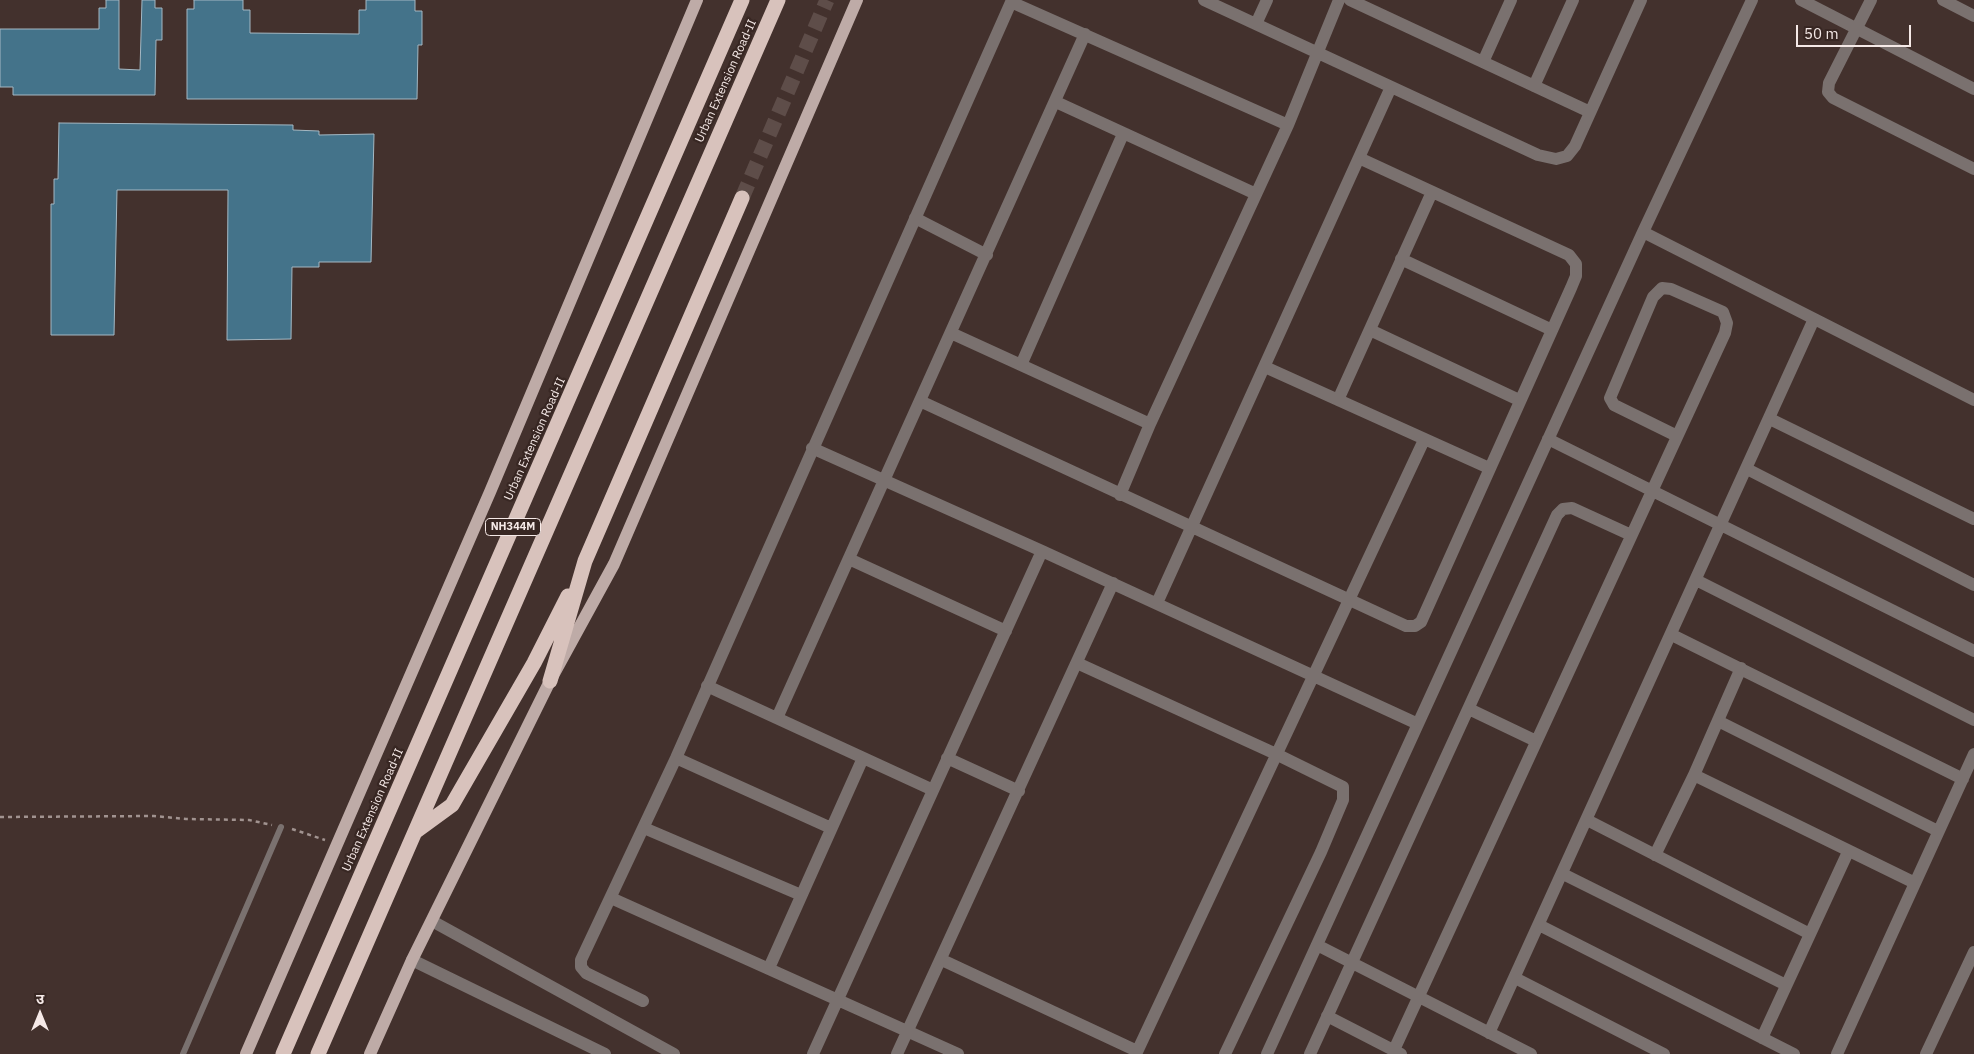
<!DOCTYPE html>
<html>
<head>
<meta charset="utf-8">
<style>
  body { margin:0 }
  #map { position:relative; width:1974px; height:1054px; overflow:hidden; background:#43312d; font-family:"IBM Plex Sans","Noto Sans Devanagari",sans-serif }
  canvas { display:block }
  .north { position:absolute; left:15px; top:989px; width:50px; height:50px; -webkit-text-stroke:4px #382723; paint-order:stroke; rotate:0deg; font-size:14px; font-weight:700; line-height:20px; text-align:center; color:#f5e9e7 }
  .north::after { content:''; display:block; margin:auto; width:18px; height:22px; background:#f5e9e7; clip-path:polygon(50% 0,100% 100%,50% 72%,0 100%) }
  .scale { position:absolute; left:1796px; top:25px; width:115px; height:22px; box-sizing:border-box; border:2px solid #f5e9e7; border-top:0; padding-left:6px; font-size:15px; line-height:18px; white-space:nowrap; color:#f5e9e7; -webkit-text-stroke:4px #382723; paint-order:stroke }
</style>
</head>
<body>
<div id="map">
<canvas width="1974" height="1054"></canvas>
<div class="north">उ</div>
<div class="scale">50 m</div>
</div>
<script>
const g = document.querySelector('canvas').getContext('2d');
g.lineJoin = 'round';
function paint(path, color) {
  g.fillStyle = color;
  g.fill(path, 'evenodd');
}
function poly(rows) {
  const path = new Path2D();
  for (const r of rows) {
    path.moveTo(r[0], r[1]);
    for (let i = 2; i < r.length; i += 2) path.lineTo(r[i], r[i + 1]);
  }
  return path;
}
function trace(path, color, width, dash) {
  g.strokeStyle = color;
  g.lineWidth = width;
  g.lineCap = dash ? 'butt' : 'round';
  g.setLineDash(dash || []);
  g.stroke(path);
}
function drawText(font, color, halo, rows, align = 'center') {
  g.font = font + ' "IBM Plex Sans",sans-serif';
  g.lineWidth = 4.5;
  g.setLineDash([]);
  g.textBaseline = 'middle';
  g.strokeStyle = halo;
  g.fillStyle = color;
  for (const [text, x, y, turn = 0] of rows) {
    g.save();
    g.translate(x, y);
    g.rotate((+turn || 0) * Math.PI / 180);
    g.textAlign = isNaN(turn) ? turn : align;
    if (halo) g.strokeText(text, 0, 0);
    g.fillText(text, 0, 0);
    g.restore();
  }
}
const building = poly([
  [106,0,119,0,119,69,140,70,142,0,155,0,155,8,162,8,162,40,156,40,155,95,13,95,13,87,0,87,0,29,99,29,99,8,106,8,106,0],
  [194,0,243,0,243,10,250,10,250,33,359,34,359,10,366,10,366,0,415,0,415,11,422,11,422,45,418,45,417,99,187,99,187,9,194,9,194,0],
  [59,123,293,125,293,130,319,131,319,135,374,134,371,262,319,262,319,267,292,267,291,339,227,340,228,190,117,190,114,335,51,335,51,204,54,204,54,179,58,179,59,123]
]);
const highwayTunnel = poly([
  [742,198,827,0]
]);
const path = poly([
  [0,817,154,816,186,819,249,820,272,825],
  [292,829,325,840]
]);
const lane = poly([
  [183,1054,281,827]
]);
const street = poly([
  [1204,0,1538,155,1556,159,1567,156,1575,146,1641,0],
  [1350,0,1590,112],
  [1801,0,1974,89],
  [1871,0,1829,83,1828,92,1833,98,1974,169],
  [1943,0,1974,16],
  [1011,2,1288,125],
  [1256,24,1267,0],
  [1483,62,1511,0],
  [1534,86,1573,0],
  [1056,102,1256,194],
  [915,218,987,255],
  [1643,232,1974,400],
  [1401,259,1552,330],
  [1370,330,1519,400],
  [951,333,1150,424],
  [1021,365,1123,134],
  [1265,367,1489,468],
  [1338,400,1432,192],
  [920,401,1406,626,1415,626,1421,622,1571,288,1576,276,1576,264,1569,255,1359,158],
  [1770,419,1974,519],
  [1548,439,1974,651],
  [812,448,1042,551,1418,724],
  [1747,469,1974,585],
  [1120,495,1150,424,1288,125,1339,0],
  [849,559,1006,631],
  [1696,580,1974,720],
  [1157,603,1391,87],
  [1672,635,1963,779],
  [1077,663,1276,754,1343,787,1343,800,1321,852,1225,1054],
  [707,686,933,790],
  [1469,709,1536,741],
  [777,718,1085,34],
  [1718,721,1938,831],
  [676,758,831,828],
  [947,758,1019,791],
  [1694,775,1915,883],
  [1587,820,1810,934],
  [644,828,801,895],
  [1655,855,1694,775,1741,668],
  [1563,874,1786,985],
  [611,898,958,1054],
  [432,921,674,1054],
  [1539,925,1794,1054],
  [1317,945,1531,1054],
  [412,960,605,1054],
  [942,960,1137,1051],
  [769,968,863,758],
  [1515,978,1664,1054],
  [643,1001,586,973,581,967,581,960,676,758,1012,0],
  [1327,1016,1401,1054],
  [1489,1033,1814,319],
  [1762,1038,1848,852],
  [1394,1050,1725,333,1727,323,1723,312,1671,289,1662,288,1653,297,1610,398,1614,405,1677,436],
  [813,1054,1042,551],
  [897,1054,1113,583],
  [1136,1054,1424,440],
  [1267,1054,1643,232,1752,0],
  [1310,1054,1557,515,1563,509,1572,508,1631,535],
  [1837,1054,1974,754],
  [1926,1054,1974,952]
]);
const primary = poly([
  [246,1054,490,492,697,0],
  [370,1054,412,960,550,681,614,564,857,0]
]);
const highway = poly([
  [550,681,585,561,742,198],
  [415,832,452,805,534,663,568,596],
  [283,1054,742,0],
  [318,1054,778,0]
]);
const shields = [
  [513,527,55]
];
const shieldNames = [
  ["NH344M",513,527]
];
const streetNames = [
  ["Urban Extension Road-II",726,81,-66],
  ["Urban Extension Road-II",535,439,-66],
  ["Urban Extension Road-II",373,810,-66]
];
paint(building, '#44738a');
trace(building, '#a4b8c3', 1);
trace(highwayTunnel, '#5e4d49', 15, [15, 8]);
trace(path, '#a19390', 2.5, [4, 4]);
trace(lane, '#7a716f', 6);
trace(street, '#7a716f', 12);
trace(primary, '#beaba7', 12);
trace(highway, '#d8c2bc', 15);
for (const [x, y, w] of shields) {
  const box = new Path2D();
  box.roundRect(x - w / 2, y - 8.5, w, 17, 4);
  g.fillStyle = '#382723';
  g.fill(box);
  trace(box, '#f5e9e7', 1);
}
drawText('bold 11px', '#f5e9e7', null, shieldNames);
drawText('12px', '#f5e9e7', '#382723', streetNames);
</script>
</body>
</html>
